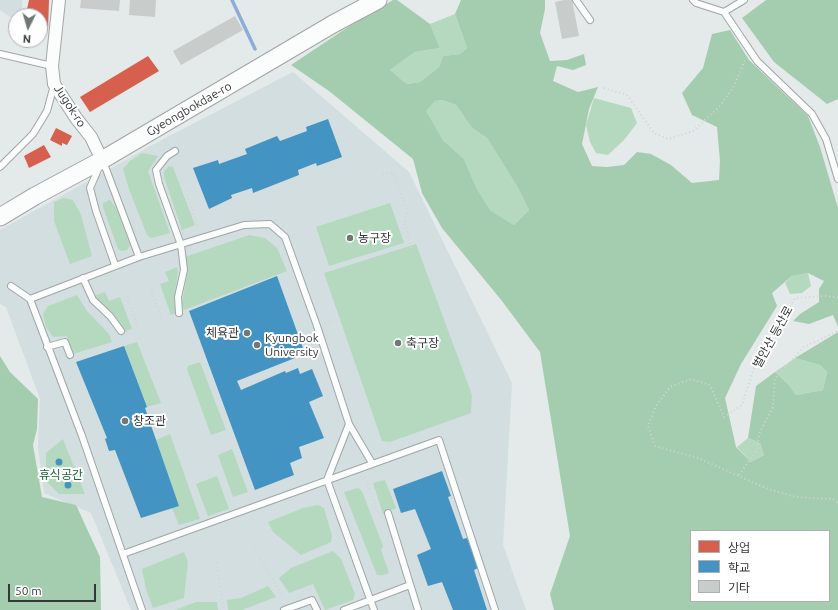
<!DOCTYPE html>
<html>
<head>
<meta charset="utf-8">
<style>
  body { margin:0 }
  #map { position:relative; width:838px; height:610px; overflow:hidden; background:#e4e9e9; font-family:Ubuntu,"Noto Sans KR",sans-serif }
  canvas { display:block }
  .legend { position:absolute; left:690px; top:530px; width:140px; height:72px; box-sizing:border-box; background:#fff; border:1px solid #aeafb0; margin:0; padding:5px 7px; list-style:none; font-size:12px; color:#353839 }
  .legend li { display:flex; align-items:center; gap:8px; height:20px }
  .legend b { width:20px; border:1px solid #aeafb0 }
  .north { position:absolute; left:8px; top:8px; width:40px; height:40px; box-sizing:border-box; background:#fff; border:1px solid #aeafb0; border-radius:50%; rotate:185deg; font-size:11px; font-weight:700; line-height:16px; text-align:center; color:#353839 }
  .north::after { content:''; display:block; margin:auto; width:14px; height:18px; background:#727677; clip-path:polygon(50% 0,100% 100%,50% 72%,0 100%) }
  .scale { position:absolute; left:8px; top:584px; width:88px; height:18px; box-sizing:border-box; border:2px solid #353839; border-top:0; padding-left:5px; font-size:12px; line-height:14px; white-space:nowrap; color:#353839; -webkit-text-stroke:3px #fff; paint-order:stroke }
</style>
</head>
<body>
<div id="map">
<canvas width="838" height="610"></canvas>
<ul class="legend">
<li><b style="height:11px;background:#d6604d"></b>상업</li>
<li><b style="height:11px;background:#4393c3"></b>학교</li>
<li><b style="height:11px;background:#c8cccb"></b>기타</li>
</ul>
<div class="north">N</div>
<div class="scale">50 m</div>
</div>
<script>
const g = document.querySelector('canvas').getContext('2d');
g.lineJoin = 'round';
function paint(path, color) {
  g.fillStyle = color;
  g.fill(path, 'evenodd');
}
function poly(rows) {
  const path = new Path2D();
  for (const r of rows) {
    if (r.length === 3) {
      path.moveTo(r[0] + r[2], r[1]);
      path.arc(r[0], r[1], r[2], 0, 2 * Math.PI);
      continue;
    }
    path.moveTo(r[0], r[1]);
    for (let i = 2; i < r.length; i += 2) path.lineTo(r[i], r[i + 1]);
  }
  return path;
}
function trace(path, color, width, dash) {
  g.strokeStyle = color;
  g.lineWidth = width;
  g.lineCap = dash ? 'butt' : 'round';
  g.setLineDash(dash || []);
  g.stroke(path);
}
function drawText(font, color, halo, rows, align = 'center') {
  g.font = font + ' Ubuntu,"Noto Sans KR",sans-serif';
  g.lineWidth = 4;
  g.setLineDash([]);
  g.textBaseline = 'middle';
  g.strokeStyle = halo;
  g.fillStyle = color;
  for (const [text, x, y, turn = 0] of rows) {
    g.save();
    g.translate(x, y);
    g.rotate((+turn || 0) * Math.PI / 180);
    g.textAlign = isNaN(turn) ? turn : align;
    if (halo) g.strokeText(text, 0, 0);
    g.fillText(text, 0, 0);
    g.restore();
  }
}
const built = poly([
  [0,0,22,0,22,7,30,16,16,16,16,21,0,10],
  [293,72,409,172,512,383,503,545,526,610,131,610,91,513,44,493,38,446,40,399,6,307,0,304,0,230,154,144]
]);
const green = poly([
  [455,14,467,48,460,54,443,56,439,67,420,82,407,84,390,70,415,52,440,48,430,24],
  [594,98,631,108,637,123,624,140,608,155,596,153,590,142,586,125],
  [442,100,456,105,472,128,487,138,518,188,529,210,514,225,490,210,476,187,464,159,443,140,425,111,435,101],
  [142,153,158,156,148,171,170,233,156,237,151,238,147,235,129,189,123,169,130,161],
  [169,166,173,167,195,225,182,230,164,177,164,171],
  [64,198,73,200,81,215,92,256,70,264,54,221,54,202],
  [110,200,116,208,130,245,127,250,122,251,118,249,103,207,103,203],
  [390,203,404,243,329,266,316,227],
  [249,235,265,238,277,248,287,271,184,310,182,303,187,274,185,257],
  [416,244,472,395,471,413,390,442,382,441,324,273],
  [177,267,178,272,174,300,176,313,171,315,160,284,169,281,165,272],
  [808,273,811,286,802,293,790,294,785,283,792,276],
  [105,292,109,301,120,297,132,329,125,331,116,317,94,296],
  [77,295,87,311,109,334,112,342,73,354,67,336,53,337,46,327,43,314,48,306],
  [137,342,161,403,147,407,124,346],
  [795,358,820,365,827,372,823,390,796,395,789,385,775,372],
  [200,362,226,430,211,435,187,369,188,366],
  [170,434,200,519,179,525,172,508,179,506,156,440],
  [748,438,760,443,764,455,751,462,737,447],
  [63,439,64,442,85,494,59,494,46,481,46,453],
  [232,449,248,492,233,497,218,455],
  [217,476,229,509,208,516,196,484],
  [385,480,396,508,383,514,373,483],
  [358,488,362,491,383,546,381,550,389,573,383,575,377,575,344,492],
  [318,505,324,508,332,536,331,542,301,555,273,532,268,522,303,508],
  [333,551,341,559,355,594,353,600,325,610,313,584,289,593,279,578,291,568],
  [184,552,188,562,184,598,153,608,146,589,142,569],
  [268,586,276,597,242,610,228,610,227,600,241,598],
  [196,602,217,602,218,610,175,610]
]);
const forest = poly([
  [393,0,397,0,430,24,440,48,415,52,390,70,407,84,420,82,439,67,443,56,460,54,467,48,455,14,461,0,545,0,545,9,540,33,550,61,567,60,584,54,586,65,573,70,557,66,553,81,578,92,598,87,589,109,582,144,592,166,607,167,624,165,637,152,651,154,671,165,692,183,719,180,720,161,717,127,692,115,682,93,703,68,712,34,730,30,749,60,808,116,820,147,838,208,838,327,833,315,809,324,793,321,800,314,819,302,819,289,824,281,808,273,792,276,772,293,777,306,741,364,725,398,736,447,751,462,764,455,760,443,748,438,756,386,775,372,789,385,796,395,823,390,827,372,820,365,795,358,838,332,838,610,554,610,550,594,570,536,540,352,502,301,442,228,422,193,413,159,329,91,291,65,348,27],
  [442,100,456,105,472,128,487,138,518,188,529,210,514,225,490,210,476,187,464,159,443,140,426,111,435,101],
  [691,531,829,531,829,601,691,601],
  [766,0,838,0,838,99,827,104,774,62,742,18],
  [0,356,10,372,38,399,37,429,33,445,42,497,76,505,100,557,101,610,0,610]
]);
const shops = poly([
  [29,0,49,0,48,30,40,29,40,16,32,16,32,11,27,9],
  [148,56,159,71,90,112,80,97],
  [56,128,72,136,67,145,62,143,62,146,50,140],
  [44,145,51,157,29,168,24,156]
]);
const schools = poly([
  [328,119,342,157,317,166,316,163,298,170,299,175,253,193,252,188,231,195,232,198,209,209,193,168,218,160,219,164,247,154,245,149,277,136,280,141,307,131,306,127],
  [277,276,305,354,237,381,241,390,285,371,286,373,298,368,300,374,312,369,323,396,309,402,324,438,299,447,302,458,290,463,294,475,255,490,189,311],
  [124,346,147,407,145,408,179,506,141,518,115,450,109,451,105,439,107,438,76,362],
  [59,462,3.5],
  [442,471,451,496,448,497,463,539,467,538,478,568,474,570,487,610,453,610,442,582,428,586,417,555,431,549,415,509,401,513,393,489],
  [68,485,3.5]
]);
const stream = poly([
  [232,0,255,49]
]);
const building = poly([
  [81,0,120,0,119,11,80,8],
  [130,0,156,0,155,17,129,15],
  [564,0,572,0,579,36,562,39,555,2],
  [235,16,243,30,181,65,173,51]
]);
const path = poly([
  [604,88,627,95,654,133,668,139,693,131,718,108,733,88,745,60],
  [383,174,393,173,407,209,404,222,412,249],
  [186,191,198,227],
  [150,288,162,319],
  [127,296,138,327],
  [838,297,826,296,795,298,754,368,742,405,724,417,710,385,691,379,670,387,656,406,648,426,655,446,698,458,768,489,796,497,833,499,838,503],
  [324,323,344,318],
  [739,475,757,450,759,434,773,407,775,378,804,347,838,331],
  [365,477,378,513,380,513],
  [254,548,282,595],
  [216,563,224,610]
]);
const lane = poly([
  [576,0,590,20],
  [693,0,696,3,724,12,757,61,812,114,826,139,838,179],
  [724,12,744,0],
  [0,54,52,66],
  [175,151,167,156,156,170,159,184,181,245,184,270,178,297,179,313],
  [103,161,139,257],
  [100,165,90,188,96,211,115,265],
  [0,167,33,134,47,111,54,85],
  [83,278,93,300,110,316,121,331],
  [11,286,30,299,82,436,142,610],
  [30,299,139,257,244,225,270,224,285,237,317,326,349,424,372,463],
  [47,347,65,342,70,355],
  [349,424,327,480,374,610],
  [388,513,418,610],
  [123,554,439,440,495,610],
  [284,610,312,600,317,610],
  [344,610,410,585]
]);
const street = poly([
  [59,0,52,66,54,84,76,118,91,137,102,160]
]);
const secondary = poly([
  [0,217,35,196,102,160,333,24,378,0]
]);
const markers = [
  [350,238,4,"#727677"],
  [247,333,4,"#727677"],
  [398,343,4,"#727677"],
  [257,345,4,"#727677"],
  [125,421,4,"#727677"]
];
const streetNames = [
  ["Jugok-ro",70,106,57],
  ["Gyeongbokdae-ro",189,109,-30],
  ["벌안산 등산로",773,337,-61]
];
const poiNames = [
  ["농구장",358,238],
  ["체육관",239,333,"right"],
  ["Kyungbok",265,338],
  ["University",265,352],
  ["축구장",406,343],
  ["창조관",133,421]
];
const parkNames = [
  ["휴식공간",61,475]
];
paint(built, '#d2dedf');
paint(green, '#b5d9bf');
paint(forest, '#a4cdb0');
paint(shops, '#d6604d');
paint(schools, '#4393c3');
trace(stream, '#8dacd8', 3.5);
paint(building, '#c8cccb');
trace(lane, '#a1a5a5', 8);
trace(street, '#a1a5a5', 14);
trace(secondary, '#a1a5a5', 19);
trace(path, '#d3d4d4', 2, [1, 3]);
trace(lane, '#fbfcfc', 6);
trace(street, '#fbfcfc', 12);
trace(secondary, '#fbfcfc', 17);
for (const [x, y, r, color] of markers) {
  const dot = new Path2D();
  dot.arc(x, y, r, 0, 2 * Math.PI);
  g.fillStyle = color;
  g.fill(dot);
  trace(dot, '#fff', 1.5);
}
drawText('12px', '#353839', '#fff', streetNames);
drawText('12px', '#353839', '#fff', poiNames, 'left');
drawText('12px', '#1b6837', '#fff', parkNames);
</script>
</body>
</html>
